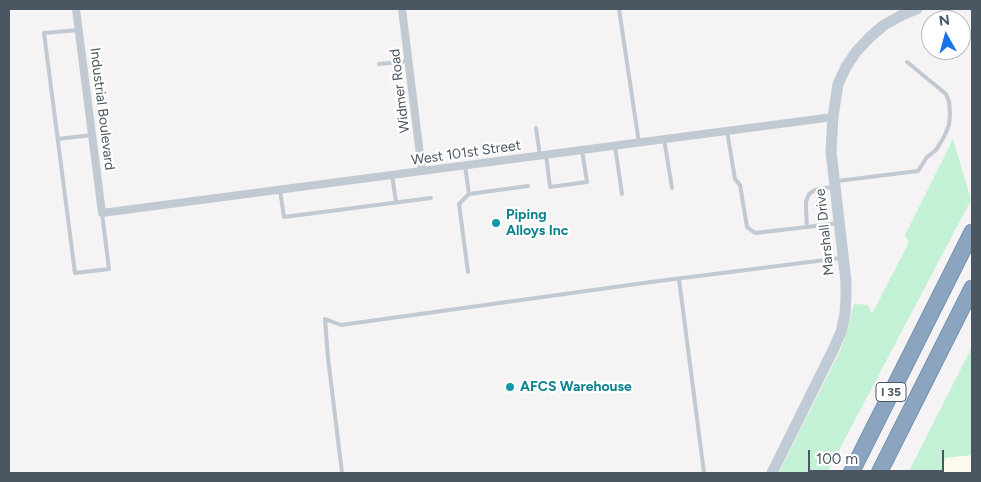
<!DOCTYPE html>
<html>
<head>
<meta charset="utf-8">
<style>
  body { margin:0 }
  #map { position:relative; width:981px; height:482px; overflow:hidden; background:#f5f3f3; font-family:Figtree,sans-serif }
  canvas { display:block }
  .frame { position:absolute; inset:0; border:10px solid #4a5661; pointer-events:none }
  .north { position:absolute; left:921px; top:10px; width:50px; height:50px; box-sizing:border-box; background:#fff; border:1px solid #b7bbc0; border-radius:50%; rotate:353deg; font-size:14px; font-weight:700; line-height:20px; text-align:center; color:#4a5661 }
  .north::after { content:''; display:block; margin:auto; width:18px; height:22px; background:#1a73e8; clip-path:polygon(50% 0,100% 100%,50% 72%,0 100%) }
  .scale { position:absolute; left:808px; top:450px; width:136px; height:22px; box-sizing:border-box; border:2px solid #4a5661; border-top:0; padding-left:6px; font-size:15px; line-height:18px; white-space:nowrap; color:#4a5661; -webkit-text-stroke:4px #fff; paint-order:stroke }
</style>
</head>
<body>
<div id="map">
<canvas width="981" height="482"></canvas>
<div class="frame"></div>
<div class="north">N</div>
<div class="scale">100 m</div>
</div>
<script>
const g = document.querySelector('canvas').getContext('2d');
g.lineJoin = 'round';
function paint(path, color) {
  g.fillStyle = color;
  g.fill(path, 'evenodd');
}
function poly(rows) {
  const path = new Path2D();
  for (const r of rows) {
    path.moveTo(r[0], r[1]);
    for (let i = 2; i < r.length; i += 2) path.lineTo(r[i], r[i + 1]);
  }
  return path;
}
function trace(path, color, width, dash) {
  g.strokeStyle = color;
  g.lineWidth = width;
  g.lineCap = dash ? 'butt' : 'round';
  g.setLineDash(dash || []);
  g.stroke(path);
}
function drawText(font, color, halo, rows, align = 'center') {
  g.font = font + ' Figtree,sans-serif';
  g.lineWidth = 4.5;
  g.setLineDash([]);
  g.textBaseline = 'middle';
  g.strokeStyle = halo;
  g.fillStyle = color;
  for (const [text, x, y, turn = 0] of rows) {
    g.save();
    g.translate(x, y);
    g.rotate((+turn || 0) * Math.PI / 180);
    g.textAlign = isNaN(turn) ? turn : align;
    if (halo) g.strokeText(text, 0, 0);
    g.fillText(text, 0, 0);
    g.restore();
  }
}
const commercial = poly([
  [972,455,972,473,941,473,945,458]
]);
const green = poly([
  [953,139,971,200,827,473,779,473,840,351,845,338,854,304,868,305,872,314,909,242,905,235],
  [972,347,972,455,945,458,941,473,908,473]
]);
const lane = poly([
  [619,9,639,143],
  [79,30,44,33,75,273,109,269,102,213],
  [379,64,409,61],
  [536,128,540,156],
  [727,131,735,179,740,185,747,227,755,233,807,227],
  [58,139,92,135],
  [664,139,672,188],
  [615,146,622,194],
  [546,155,550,187,587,182,582,150],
  [465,166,469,194,528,186],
  [392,175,396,202],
  [837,181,918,171,927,157,936,150,944,137,949,125,950,114,949,101,946,94,907,62],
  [833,187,824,188,815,190,809,194,806,202,806,210,807,227,839,223],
  [280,190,284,217,431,198],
  [468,272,459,204,469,194],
  [679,279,704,473],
  [342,473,328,358,325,319,341,325,651,282,841,258]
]);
const street = poly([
  [76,9,102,213,833,117],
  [402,9,422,171]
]);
const secondary = poly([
  [772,473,834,348,841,332,845,314,846,297,846,281,831,152,833,117,838,84,846,67,856,52,870,37,884,25,902,15,917,9]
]);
const highway = poly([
  [851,473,972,232],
  [879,473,972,288]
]);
const markers = [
  [496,223,5,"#0f9aa8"],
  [510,387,5,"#0f9aa8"]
];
const shields = [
  [891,392,30]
];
const shieldNames = [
  ["I 35",891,392]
];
const streetNames = [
  ["Widmer Road",400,91,-97],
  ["Industrial Boulevard",102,109,83],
  ["West 101st Street",466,153,-8],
  ["Marshall Drive",825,232,-96]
];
const cultureNames = [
  ["Piping",506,215],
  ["Alloys Inc",506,231],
  ["AFCS Warehouse",520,387]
];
paint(commercial, '#fdf9ef');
paint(green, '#c3f1d5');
trace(highway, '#7690ad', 17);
trace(lane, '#c1cad2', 4);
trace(street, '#c1cad2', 8);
trace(secondary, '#c1cbd6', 11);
trace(highway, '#8ba5c1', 15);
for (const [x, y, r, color] of markers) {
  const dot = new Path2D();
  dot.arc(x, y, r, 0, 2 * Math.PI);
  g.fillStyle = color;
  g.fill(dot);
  trace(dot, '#fff', 2);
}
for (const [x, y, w] of shields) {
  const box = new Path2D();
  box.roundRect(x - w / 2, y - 9.5, w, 19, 4);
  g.fillStyle = '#fff';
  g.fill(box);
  trace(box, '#4a5661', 1);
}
drawText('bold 12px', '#4a5661', null, shieldNames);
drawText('14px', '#4a5661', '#fff', streetNames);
drawText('bold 14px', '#0d838f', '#fff', cultureNames, 'left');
</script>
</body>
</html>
